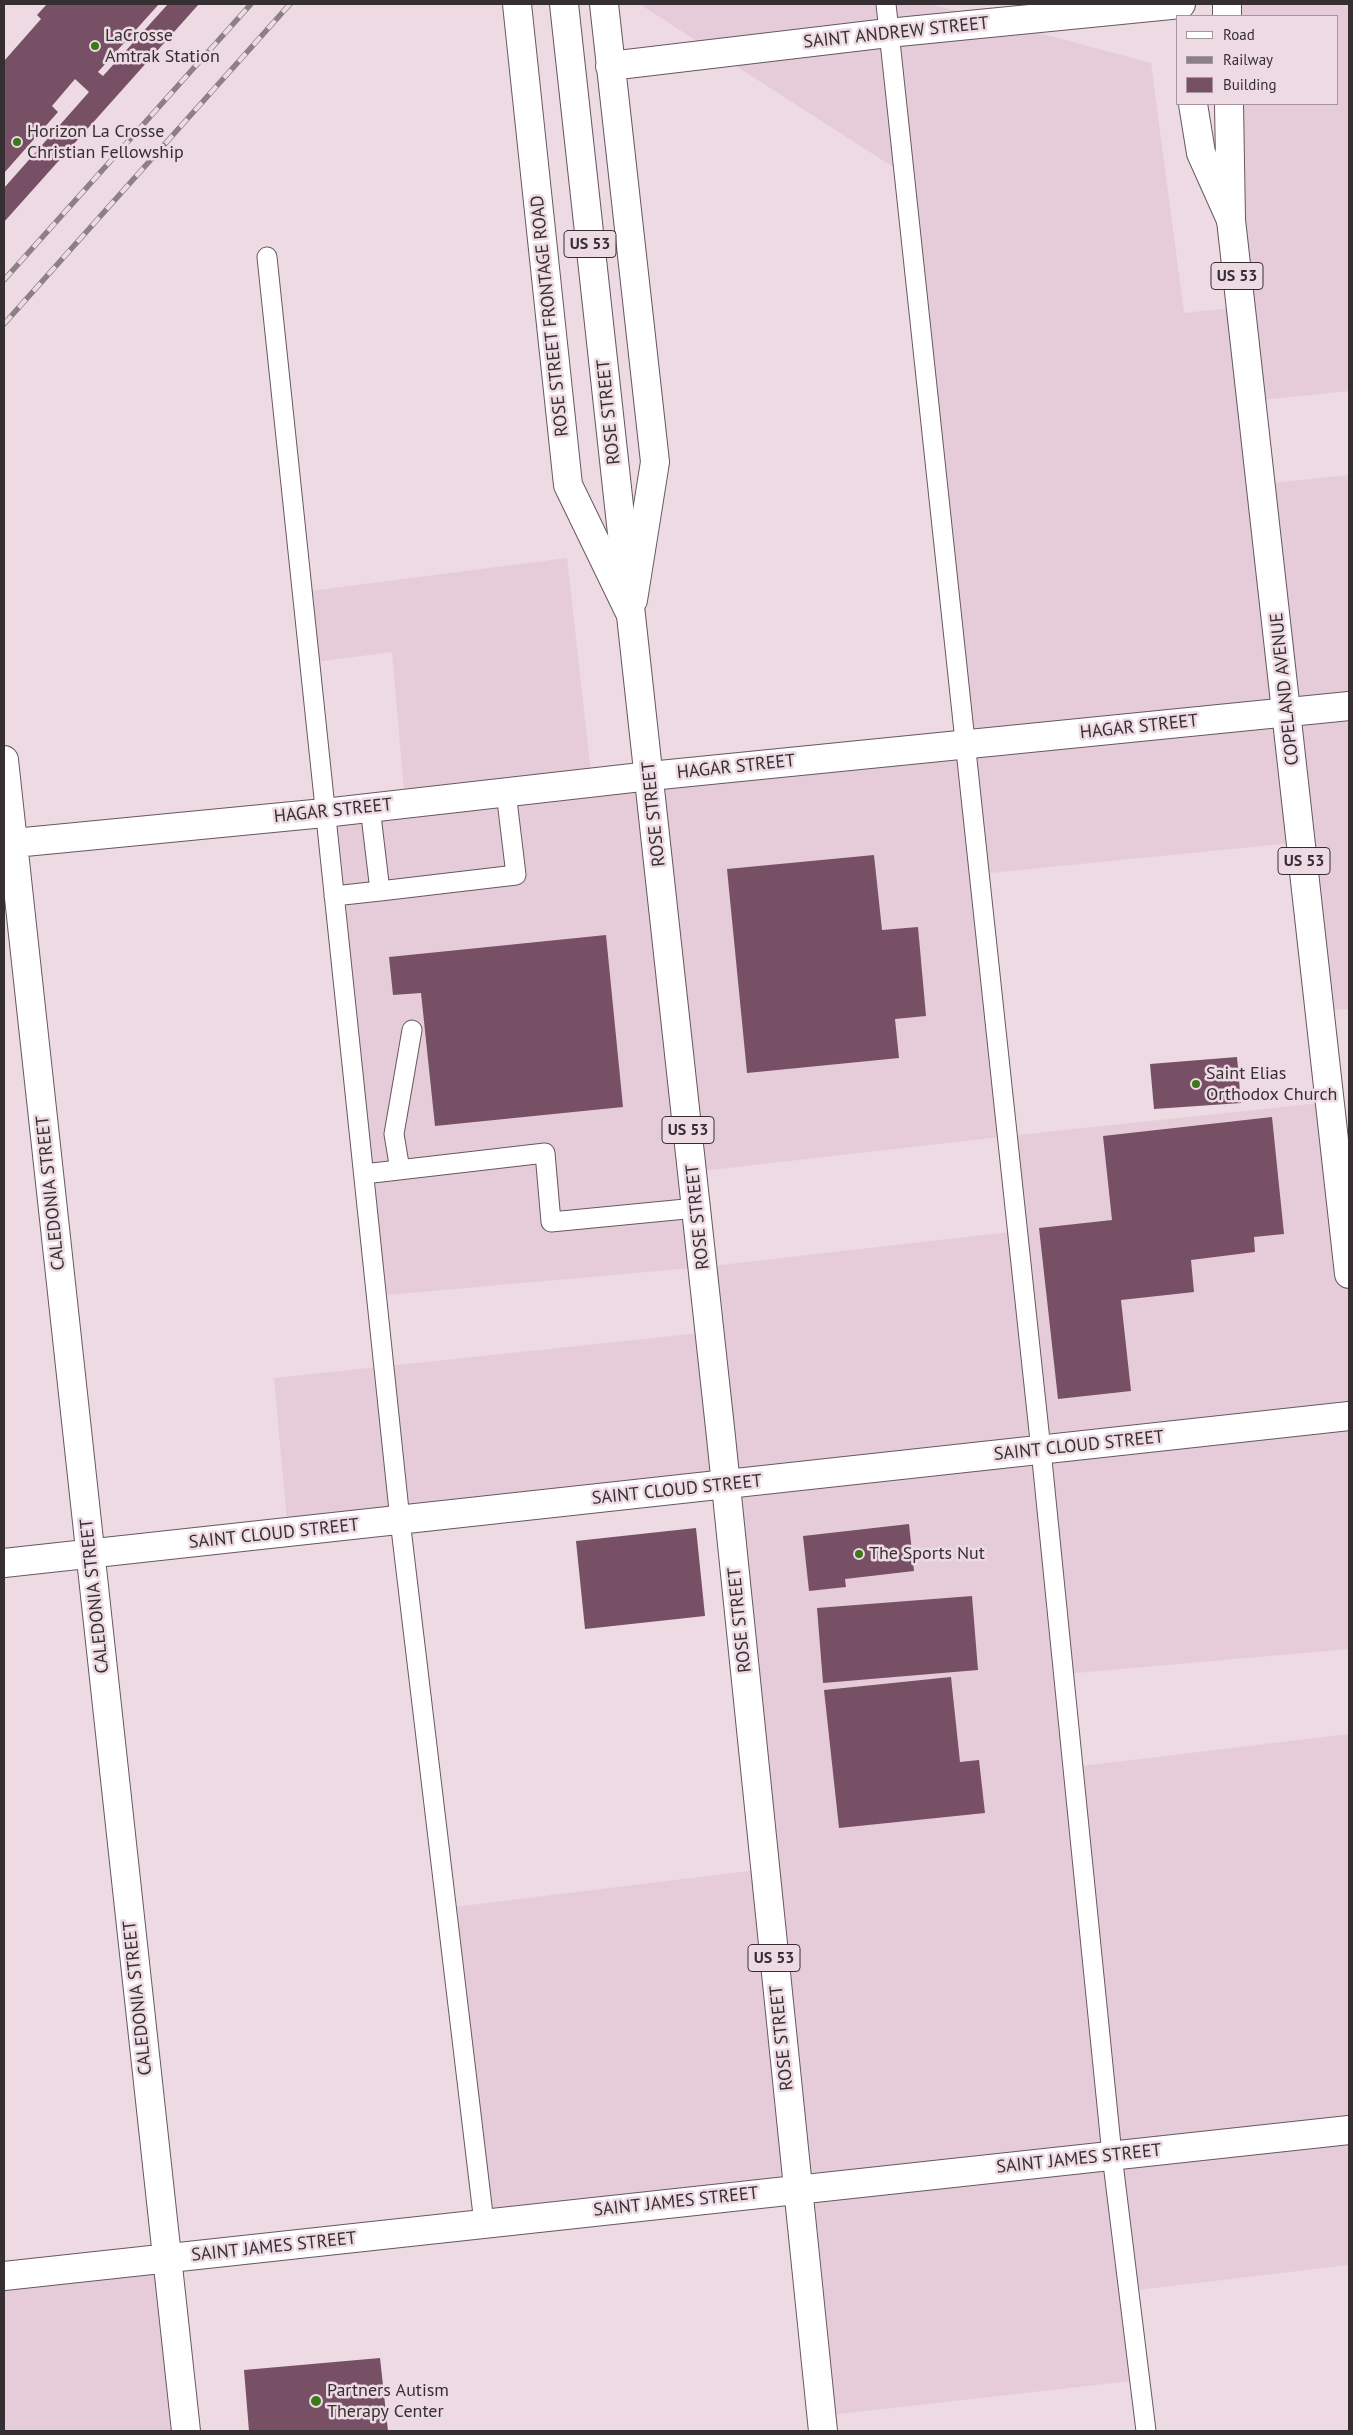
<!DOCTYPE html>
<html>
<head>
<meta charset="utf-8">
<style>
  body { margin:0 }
  #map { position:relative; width:1353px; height:2435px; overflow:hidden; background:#eddae3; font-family:"PT Sans",sans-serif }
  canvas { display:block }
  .frame { position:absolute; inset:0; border:5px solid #362f32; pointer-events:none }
  .legend { position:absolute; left:1176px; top:15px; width:162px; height:90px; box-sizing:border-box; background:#eddae3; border:1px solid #a4969c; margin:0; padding:6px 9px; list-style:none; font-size:15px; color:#362f32 }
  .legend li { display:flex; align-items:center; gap:10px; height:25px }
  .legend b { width:25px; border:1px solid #a4969c }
</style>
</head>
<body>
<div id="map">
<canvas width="1353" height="2435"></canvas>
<div class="frame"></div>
<ul class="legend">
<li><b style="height:6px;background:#fff"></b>Road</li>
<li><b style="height:6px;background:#8c7f85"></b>Railway</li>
<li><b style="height:14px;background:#775065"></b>Building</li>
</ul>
</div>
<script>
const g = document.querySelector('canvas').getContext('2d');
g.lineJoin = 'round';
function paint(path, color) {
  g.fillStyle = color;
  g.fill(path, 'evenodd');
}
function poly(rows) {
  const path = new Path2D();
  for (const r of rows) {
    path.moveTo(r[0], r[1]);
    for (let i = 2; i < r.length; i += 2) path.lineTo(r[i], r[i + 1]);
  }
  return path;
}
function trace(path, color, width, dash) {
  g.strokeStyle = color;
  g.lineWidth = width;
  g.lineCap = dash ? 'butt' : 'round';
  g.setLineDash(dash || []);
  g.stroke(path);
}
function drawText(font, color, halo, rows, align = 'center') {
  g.font = font + ' "PT Sans",sans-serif';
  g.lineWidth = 5;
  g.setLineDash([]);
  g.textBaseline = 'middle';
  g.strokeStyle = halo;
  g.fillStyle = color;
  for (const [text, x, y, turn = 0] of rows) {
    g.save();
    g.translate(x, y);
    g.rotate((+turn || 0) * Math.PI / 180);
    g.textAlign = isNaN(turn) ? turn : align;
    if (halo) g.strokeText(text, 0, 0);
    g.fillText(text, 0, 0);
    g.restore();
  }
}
const built = poly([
  [643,4,931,4,1151,63,1184,313,1240,307,1229,104,1337,104,1337,16,1227,16,1227,4,1349,4,1349,391,1252,401,1262,484,1349,475,1349,1009,1321,1010,1302,842,980,874,1008,1136,1330,1102,1349,1274,1349,1649,1064,1674,1073,1767,1349,1734,1349,2265,1129,2291,1140,2380,821,2416,797,2189,484,2223,446,1908,765,1869,726,1485,288,1532,274,1378,710,1332,703,1267,376,1296,324,813,405,803,392,652,309,663,302,592,567,558,592,782,966,744,904,174,644,7],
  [1008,1136,1018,1231,703,1267,693,1172],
  [167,2259,186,2431,4,2431,4,2276]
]);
const building = poly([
  [47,4,159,4,98,72,103,76,168,4,199,4,4,222,4,188,89,92,75,79,52,106,58,112,4,173,4,61,41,19,37,15],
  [874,855,882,930,918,927,926,1016,895,1019,899,1058,747,1073,727,869],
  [606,935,623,1107,435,1126,421,993,393,995,389,957],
  [1237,1057,1241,1103,1154,1109,1150,1064],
  [1272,1117,1284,1234,1254,1237,1255,1252,1191,1260,1194,1292,1121,1300,1131,1391,1058,1399,1039,1228,1112,1220,1103,1136],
  [909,1524,914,1571,845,1579,846,1587,809,1591,803,1536],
  [696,1528,705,1616,585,1629,576,1541],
  [972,1596,978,1670,823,1683,817,1608],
  [951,1677,960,1762,979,1760,985,1813,839,1828,824,1690],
  [380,2358,388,2431,249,2431,244,2370]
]);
const lane = poly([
  [886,4,1041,1450,1112,2155,1146,2431],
  [267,257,400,1520,484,2223],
  [370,807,380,891,516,875,506,792],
  [334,896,380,891],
  [400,1170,394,1134,412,1030],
  [364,1174,545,1153,551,1222,696,1208]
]);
const street = poly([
  [517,4,568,485,629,611],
  [604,4,655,462,633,600],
  [610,66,888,33,1181,4],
  [1193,104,1201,153,1231,220],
  [4,760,186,2431],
  [4,844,324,813,650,776,1349,706],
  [4,1563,1349,1416],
  [4,2276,1349,2130]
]);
const highway = poly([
  [564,4,721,1437,823,2431],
  [1227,4,1227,16],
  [1229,104,1231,220,1349,1274]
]);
const rail = poly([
  [4,280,251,4],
  [4,324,290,4]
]);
const markers = [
  [95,46,5,"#3b7a17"],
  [17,142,5,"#3b7a17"],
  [1196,1084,5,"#3b7a17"],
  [859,1554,5,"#3b7a17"],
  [316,2401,6,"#3b7a17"]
];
const shields = [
  [590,244,52],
  [1237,276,52],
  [1304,861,52],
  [688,1130,52],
  [774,1958,52]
];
const shieldNames = [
  ["US 53",590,244],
  ["US 53",1237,276],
  ["US 53",1304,861],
  ["US 53",688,1130],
  ["US 53",774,1958]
];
const streetNames = [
  ["SAINT ANDREW STREET",896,33,-6],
  ["ROSE STREET FRONTAGE ROAD",550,316,-96],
  ["ROSE STREET",609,412,-96],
  ["COPELAND AVENUE",1285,689,-96],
  ["HAGAR STREET",1139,727,-6],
  ["HAGAR STREET",736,767,-6],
  ["HAGAR STREET",333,811,-6],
  ["ROSE STREET",654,814,-96],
  ["CALEDONIA STREET",51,1193,-96],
  ["ROSE STREET",698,1217,-96],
  ["SAINT CLOUD STREET",1079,1446,-6],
  ["SAINT CLOUD STREET",677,1490,-6],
  ["SAINT CLOUD STREET",274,1534,-6],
  ["CALEDONIA STREET",95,1596,-96],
  ["ROSE STREET",740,1620,-96],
  ["CALEDONIA STREET",138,1998,-96],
  ["ROSE STREET",782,2038,-96],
  ["SAINT JAMES STREET",1079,2159,-6],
  ["SAINT JAMES STREET",676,2202,-6],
  ["SAINT JAMES STREET",274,2247,-6]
];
const poiNames = [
  ["LaCrosse",105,36],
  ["Amtrak Station",105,57],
  ["Horizon La Crosse",27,132],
  ["Christian Fellowship",27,153],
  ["Saint Elias",1206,1074],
  ["Orthodox Church",1206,1095],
  ["The Sports Nut",869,1554],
  ["Partners Autism",327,2391],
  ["Therapy Center",327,2412]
];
paint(built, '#e6ccd9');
paint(building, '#775065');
trace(lane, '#67575f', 21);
trace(street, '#67575f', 30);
trace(highway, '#67575f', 30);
trace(lane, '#fff', 19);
trace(street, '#fff', 28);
trace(highway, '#fff', 28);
trace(rail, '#8c7f85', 5.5);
trace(rail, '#eddae3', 4, [11]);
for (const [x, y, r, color] of markers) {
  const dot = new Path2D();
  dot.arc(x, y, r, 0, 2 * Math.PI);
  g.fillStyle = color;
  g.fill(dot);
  trace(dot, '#eddae3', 2);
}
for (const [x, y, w] of shields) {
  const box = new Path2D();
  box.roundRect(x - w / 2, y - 13.5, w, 27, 4);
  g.fillStyle = '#eddae3';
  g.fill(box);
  trace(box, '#362f32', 1);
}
drawText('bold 16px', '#362f32', null, shieldNames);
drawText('18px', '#362f32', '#eddae3', streetNames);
drawText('18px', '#362f32', '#eddae3', poiNames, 'left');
</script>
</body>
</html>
